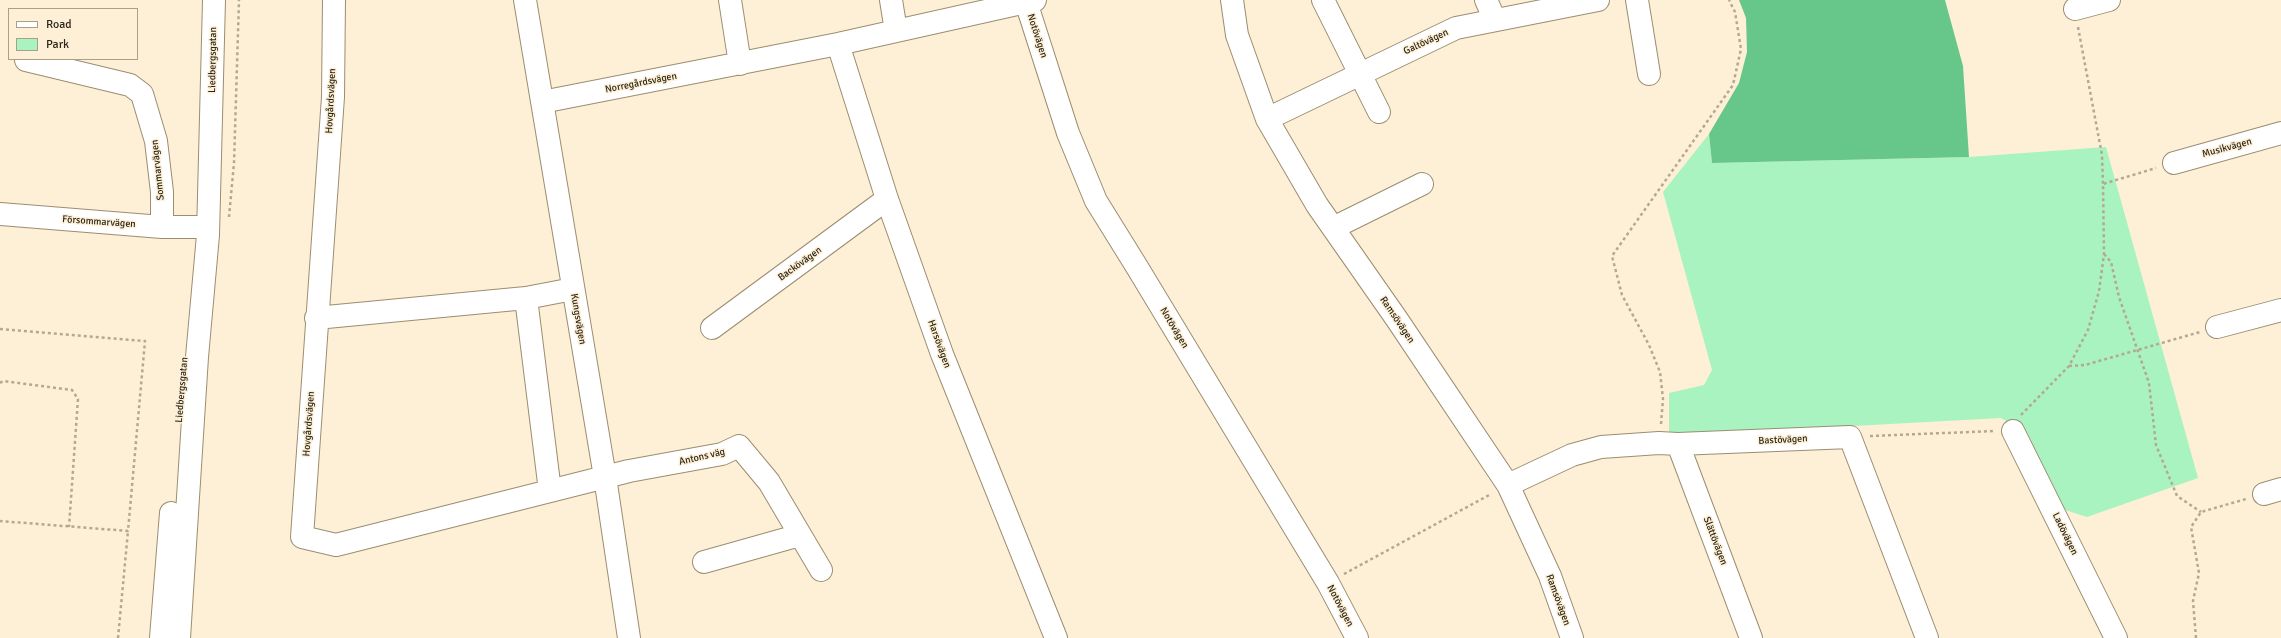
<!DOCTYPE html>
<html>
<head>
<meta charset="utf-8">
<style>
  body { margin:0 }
  #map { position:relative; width:2281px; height:638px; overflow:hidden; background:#fdf0d6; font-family:Signika,sans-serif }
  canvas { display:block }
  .legend { position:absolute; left:8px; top:8px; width:130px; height:52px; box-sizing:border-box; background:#fdf0d6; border:1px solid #a99f8b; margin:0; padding:5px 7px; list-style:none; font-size:12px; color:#2c261a }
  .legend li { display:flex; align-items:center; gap:8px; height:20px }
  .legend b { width:20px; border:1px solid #a99f8b }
</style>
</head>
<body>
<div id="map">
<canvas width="2281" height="638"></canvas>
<ul class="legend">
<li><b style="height:5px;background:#fff"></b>Road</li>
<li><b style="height:11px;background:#a9f3c0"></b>Park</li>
</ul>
</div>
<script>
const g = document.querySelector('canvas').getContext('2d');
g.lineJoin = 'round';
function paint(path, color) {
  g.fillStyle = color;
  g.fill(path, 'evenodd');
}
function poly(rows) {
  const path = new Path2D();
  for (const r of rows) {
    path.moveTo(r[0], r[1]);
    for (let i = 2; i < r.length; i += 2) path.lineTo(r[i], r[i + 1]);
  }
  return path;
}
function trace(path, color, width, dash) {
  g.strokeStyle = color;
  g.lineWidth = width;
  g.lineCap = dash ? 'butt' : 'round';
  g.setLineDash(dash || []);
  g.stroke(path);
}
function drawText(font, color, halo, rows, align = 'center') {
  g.font = font + ' Signika,sans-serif';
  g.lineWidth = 3;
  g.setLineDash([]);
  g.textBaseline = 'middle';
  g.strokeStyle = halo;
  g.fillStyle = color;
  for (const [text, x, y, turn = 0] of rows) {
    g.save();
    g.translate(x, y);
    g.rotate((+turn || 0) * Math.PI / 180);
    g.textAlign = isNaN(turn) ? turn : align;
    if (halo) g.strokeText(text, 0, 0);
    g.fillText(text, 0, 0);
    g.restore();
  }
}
const green = poly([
  [1709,134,1712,163,1969,157,2106,147,2198,478,2087,517,2062,509,2026,432,2001,418,1669,436,1669,393,1704,385,1712,370,1663,192]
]);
const forest = poly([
  [1739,0,1945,0,1963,66,1969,157,1712,163,1709,134,1739,83,1747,52,1746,18]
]);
const path = poly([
  [2078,27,2102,155,2103,184],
  [229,217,234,163,239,0],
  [2104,254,2111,262,2119,297,2149,383,2156,445,2177,496,2201,512],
  [0,329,145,341,128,531,0,521],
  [2069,366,2085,365,2200,332],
  [0,383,3,381,72,390,78,399,69,527],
  [2021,415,2069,366,2088,330,2099,291,2104,254,2103,184,2156,168],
  [1661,424,1663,399,1660,372,1649,345,1622,295,1612,256,1733,85,1741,49,1735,12,1729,0],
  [1870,436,1995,431],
  [1344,574,1491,494],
  [118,638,128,531],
  [2196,638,2193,601,2199,573,2191,527,2201,512,2246,499]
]);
const minor = poly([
  [334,0,333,97,302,537,336,545,629,471,722,454,739,446,769,482,821,570],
  [525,0,605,477,629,638],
  [730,0,740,64],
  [891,0,896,31],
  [1232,0,1237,35,1267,119,1317,205,1396,318,1508,485,1550,576,1572,638],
  [1323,0,1379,112],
  [1486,0,1495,20],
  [1637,0,1649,74],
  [1026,2,1068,133,1096,201,1137,267,1328,583,1357,638],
  [2075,9,2109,0],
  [838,44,887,199,942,354,1056,638],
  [26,60,130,85,142,94,156,141,162,192,162,227],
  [542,102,838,44,1035,0],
  [1267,119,1456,28,1598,0],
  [2174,163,2281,133],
  [0,214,162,227,198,227],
  [1333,228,1422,184],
  [526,298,550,491],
  [316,318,526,298,573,289],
  [2217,327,2281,310],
  [712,328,887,199],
  [2013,431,2116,638],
  [1678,444,1751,638],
  [1508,485,1572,455,1601,447,1659,443,1678,444,1850,437,1927,638],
  [2264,494,2281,489],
  [704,562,800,535],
  [161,638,171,513],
  [179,638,197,357,208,235,214,0]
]);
const streetNames = [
  ["Notövägen",1037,36,72],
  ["Galtövägen",1426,42,-25],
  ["Liedbergsgatan",213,60,-89],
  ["Norregårdsvägen",641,83,-11],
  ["Hovgårdsvägen",331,101,-87],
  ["Musikvägen",2227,148,-15],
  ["Sommarvägen",158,170,-96],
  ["Försommarvägen",99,222,4],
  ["Backövägen",800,264,-36],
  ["Kungsvägen",578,319,80],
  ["Ramsövägen",1397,320,56],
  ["Notövägen",1174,328,59],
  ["Harsövägen",939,344,70],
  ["Liedbergsgatan",182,390,-85],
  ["Hovgårdsvägen",309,424,-86],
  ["Bastövägen",1783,440,-3],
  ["Antons väg",702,457,-13],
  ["Ladövägen",2065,534,64],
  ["Slättövägen",1715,541,69],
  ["Ramsövägen",1558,600,70],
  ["Notövägen",1340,606,62]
];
paint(green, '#a9f3c0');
paint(forest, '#67c78a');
trace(minor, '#9c8d70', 24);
trace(path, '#b3a893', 2.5, [3, 3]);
trace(minor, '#fff', 22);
drawText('10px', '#2c261a', '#fdf0d6', streetNames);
</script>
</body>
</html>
